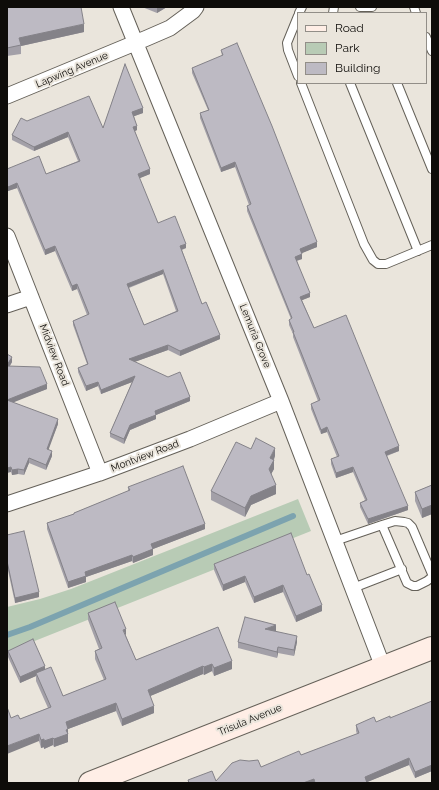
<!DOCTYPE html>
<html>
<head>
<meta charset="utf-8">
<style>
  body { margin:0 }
  #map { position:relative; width:439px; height:790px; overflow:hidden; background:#eae5dc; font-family:Raleway,sans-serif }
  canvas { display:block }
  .frame { position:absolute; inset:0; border:8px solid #0e0c09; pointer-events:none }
  .legend { position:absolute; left:297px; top:12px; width:130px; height:72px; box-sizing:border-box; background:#eae5dc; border:1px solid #928e88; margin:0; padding:5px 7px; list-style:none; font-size:12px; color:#0e0c09 }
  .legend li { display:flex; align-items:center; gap:8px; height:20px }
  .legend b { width:20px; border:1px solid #928e88 }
</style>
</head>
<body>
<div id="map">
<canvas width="439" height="790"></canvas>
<div class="frame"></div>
<ul class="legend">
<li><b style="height:5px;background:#ffeee6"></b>Road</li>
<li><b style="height:11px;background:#b8cbb5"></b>Park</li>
<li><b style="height:11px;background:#bdbac3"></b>Building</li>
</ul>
</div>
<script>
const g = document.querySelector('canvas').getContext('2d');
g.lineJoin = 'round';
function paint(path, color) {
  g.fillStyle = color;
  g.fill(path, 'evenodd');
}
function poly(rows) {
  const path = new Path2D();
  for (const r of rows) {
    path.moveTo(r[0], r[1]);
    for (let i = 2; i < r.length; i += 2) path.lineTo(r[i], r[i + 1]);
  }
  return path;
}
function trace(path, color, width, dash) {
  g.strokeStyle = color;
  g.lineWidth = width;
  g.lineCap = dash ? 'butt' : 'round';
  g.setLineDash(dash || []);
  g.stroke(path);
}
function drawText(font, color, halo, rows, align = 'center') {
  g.font = font + ' Raleway,sans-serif';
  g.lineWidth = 4;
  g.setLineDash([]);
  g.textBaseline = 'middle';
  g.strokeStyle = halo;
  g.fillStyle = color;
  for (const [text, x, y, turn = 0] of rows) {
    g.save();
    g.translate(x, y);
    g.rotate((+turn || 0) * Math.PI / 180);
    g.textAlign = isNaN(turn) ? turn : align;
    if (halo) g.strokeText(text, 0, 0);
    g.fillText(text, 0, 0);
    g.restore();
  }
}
const green = poly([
  [298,499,311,531,7,652,7,607,40,599,71,589]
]);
const stream = poly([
  [7,635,30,627,293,516]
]);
const lane = poly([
  [360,7,372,7],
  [414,7,416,13],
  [299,13,302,7],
  [333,13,334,7],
  [298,16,287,43,288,50,298,76],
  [426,37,432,51],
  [301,83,364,244,373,260,378,264,386,264,432,245],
  [350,83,418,251],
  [397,83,432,169],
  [382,525,395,521,404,522,408,523,412,527,432,574],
  [335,541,382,525,407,583,413,586,417,586,427,581,432,577],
  [353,588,402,569]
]);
const street = poly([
  [121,7,281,401,383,667],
  [7,96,147,38,170,28,193,11,196,7],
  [7,236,100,473],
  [7,305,31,297],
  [7,504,100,473,190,439,281,401]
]);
const secondary = poly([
  [90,783,432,648]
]);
const wall = poly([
  [7,7,84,32,21,46,21,54,7,56],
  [142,7,167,7,157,13],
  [221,50,317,247,301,253,302,259,297,261,310,297,302,300,314,328,399,451,387,456,408,510,368,524,360,507,360,503,365,500,353,472,336,478,331,464,331,459,337,457,327,432,321,434,311,409,311,404,318,401,293,337,293,334,289,325,289,320,291,319,247,211,247,206,249,205,235,167,221,172,200,118,200,113,208,110,192,73,192,68,222,56],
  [125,64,143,113,134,116,137,130,135,131,150,174,139,178,158,223,186,248,182,250,202,304,220,339,180,356,168,350,134,362,190,401,156,415,156,419,130,430,124,444,110,437,110,433,132,382,101,394,98,386,86,391,78,372,78,368,87,364,73,325,73,321,87,315,77,289,72,291,55,251,45,255,17,188,8,191,7,189,7,169,46,174,78,161,68,137,34,151,12,140,12,135,27,121,103,128],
  [163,274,176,311,144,325,129,288],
  [7,354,12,362,10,366,47,389,12,402,58,424,48,449,52,456,46,470,29,463,24,475,18,474,12,475,11,472],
  [251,449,275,456,274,460,274,469,271,474,276,494,251,505,245,517,211,500,211,491],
  [432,485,432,514,422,518,415,501,415,492],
  [128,487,205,529,153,549,153,555,133,563,132,561,86,577,86,582,68,588,47,529,47,523,74,514,74,513,128,491],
  [7,535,39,597,15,603,7,566],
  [214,564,307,575,322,611,296,622,283,592,254,603,245,582,223,591,214,570],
  [88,613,126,636,136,660,218,627,232,669,214,676,212,671,204,675,203,674,150,696,154,713,122,726,116,711,68,729,68,742,54,747,53,745,44,749,44,747,41,748,39,741,11,718,20,719,48,708,36,681,36,676,20,683,8,657,8,651,45,669,63,696,104,680,95,659,95,651,99,649,88,620],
  [274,631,297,642,294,656,278,653,277,658,238,648,238,642,276,631],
  [432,701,432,771,415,778,409,765,367,782,367,783,188,783,188,780,216,781,261,767,301,755,357,734,356,731,356,725,376,722,390,718]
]);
const shadedWall = poly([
  [157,7,167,7,157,13],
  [84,24,84,32,21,46,19,38],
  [143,108,143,113,132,117,132,112],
  [137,126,137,130,133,132,133,127],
  [68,132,68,137,34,151,34,147],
  [235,162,235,167,221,172,221,168],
  [150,169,150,174,138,179,138,174],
  [17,183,17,188,8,191,8,187],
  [317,242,317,247,300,254,300,249],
  [186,244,186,248,180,250,180,246],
  [55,246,55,251,45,255,45,250],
  [302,254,302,259,295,261,295,257],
  [163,270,163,274,127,288,127,284],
  [77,284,77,289,72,291,72,286],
  [310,293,310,297,300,301,300,297],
  [220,335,220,339,180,356,180,351],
  [168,345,168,350,129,364,129,359],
  [12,357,12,362,7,370,7,365],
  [135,376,135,381,101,394,101,390],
  [98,382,98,386,86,391,86,386],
  [47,384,47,389,7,405,7,400],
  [190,397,190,401,156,415,156,419,130,430,124,444,124,439,130,425,155,411],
  [58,419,58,424,47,454,47,449],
  [327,427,327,432,321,434,321,430],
  [399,446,399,451,385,456,385,452],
  [275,448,275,456,270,467,270,458],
  [52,451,52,456,46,470,46,465],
  [29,458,29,463,24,475,24,470],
  [274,460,274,469,269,478,269,469],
  [11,467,11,472,7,473,7,468],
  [353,467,353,472,336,478,336,473],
  [18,469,18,474,12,475,12,470],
  [276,485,276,494,251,505,245,517,245,508,251,496],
  [432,505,432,514,422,518,422,509],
  [408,506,408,510,368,524,368,519],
  [205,524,205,529,153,549,153,555,133,563,133,557,151,544],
  [132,555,132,561,86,577,86,582,68,588,68,582,85,572],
  [245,576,245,582,223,591,223,585],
  [283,585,283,592,254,603,254,597],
  [39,592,39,597,15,603,15,598],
  [322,605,322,611,296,622,296,616],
  [276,625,276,631,265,635,265,629],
  [126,629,126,636,123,630],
  [297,636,297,642,294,656,294,650],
  [278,647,278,653,277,658,277,652],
  [232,661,232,669,214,676,214,668],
  [212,664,212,671,204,675,204,667],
  [45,666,45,672,36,673,36,676,20,683,20,677],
  [203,666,203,674,148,697,148,690],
  [116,703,116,711,68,729,68,742,54,747,54,739,66,722],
  [154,706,154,713,122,726,122,719],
  [39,734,39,741,7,754,7,746],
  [53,738,53,745,44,749,44,741],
  [44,739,44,747,41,748,41,740],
  [409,758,409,765,365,783,365,777],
  [432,765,432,771,415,778,415,772],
  [314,779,314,783,303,783]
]);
const building = poly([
  [7,7,81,7,84,24,19,38,21,45,7,48,7,7],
  [237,43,272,126,317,242,300,249,302,254,295,257,310,293,300,297,314,328,346,315,399,446,385,452,408,506,368,519,360,503,367,500,353,467,336,473,331,459,339,456,327,427,321,430,311,404,320,400,293,332,294,332,289,320,292,318,247,206,251,204,235,162,221,168,200,113,209,110,192,68,223,55,221,50,237,43],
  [125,64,143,108,132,112,137,126,133,127,150,169,138,174,158,223,175,216,186,244,180,246,202,304,206,302,220,335,180,351,168,345,129,359,168,377,180,372,190,397,155,411,156,415,130,425,124,439,110,433,135,376,101,390,98,382,86,386,78,368,88,364,73,321,89,314,77,284,72,286,55,246,45,250,17,183,8,187,7,185,7,169,39,156,46,174,80,161,68,132,34,147,12,135,21,118,27,121,89,96,103,128,125,64],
  [163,270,178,311,144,325,127,284,163,270],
  [7,354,12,357,7,365,7,354],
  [7,366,40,367,47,384,7,400,7,366],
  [7,400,58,419,47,449,52,451,46,465,29,458,24,470,18,469,12,470,11,467,7,468,7,400],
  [256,438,275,448,270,458,274,460,269,469,276,485,251,496,245,508,211,491,236,442,251,449,256,438],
  [183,466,205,524,151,544,153,549,133,557,132,555,85,572,86,576,68,582,47,523,74,514,74,513,130,490,128,487,183,466],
  [432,485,432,505,422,509,415,492,432,485],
  [24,531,39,592,15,598,7,561,7,535,24,531],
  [291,533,307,575,309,574,322,605,296,616,283,585,254,597,245,576,223,585,214,564,291,533],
  [115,602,126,629,123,630,136,660,218,627,232,661,214,668,212,664,204,667,203,666,148,690,154,706,122,719,116,703,66,722,68,729,66,730,68,734,54,739,53,738,44,741,44,739,41,740,39,734,7,746,7,707,11,718,18,715,20,719,51,707,36,673,51,667,63,696,106,679,95,651,102,648,88,613,115,602],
  [245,617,276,625,265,629,297,636,294,650,278,647,277,652,238,642,245,617],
  [33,639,45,666,20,677,8,651,33,639],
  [432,701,432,765,415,772,409,758,365,777,367,783,315,783,314,779,303,783,189,783,188,780,212,771,216,781,232,763,240,760,249,761,258,760,261,767,299,751,301,755,359,733,356,725,374,717,376,722,390,716,390,718,432,701]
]);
const streetNames = [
  ["Lapwing Avenue",72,70,-23],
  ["Lemuria Grove",255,336,68],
  ["Midview Road",54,355,69],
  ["Montview Road",145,456,-21],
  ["Trisula Avenue",250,720,-22]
];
paint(green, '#b8cbb5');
trace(stream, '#7ca3af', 6);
trace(lane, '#656159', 10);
trace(street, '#656159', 17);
trace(secondary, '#656159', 24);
trace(lane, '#fff', 8);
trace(street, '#fff', 15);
trace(secondary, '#ffeee6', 22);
paint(wall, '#a3a0a8');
paint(shadedWall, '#848288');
paint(building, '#bdbac3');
trace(building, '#848288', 1);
drawText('10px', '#0e0c09', '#eae5dc', streetNames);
</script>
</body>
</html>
